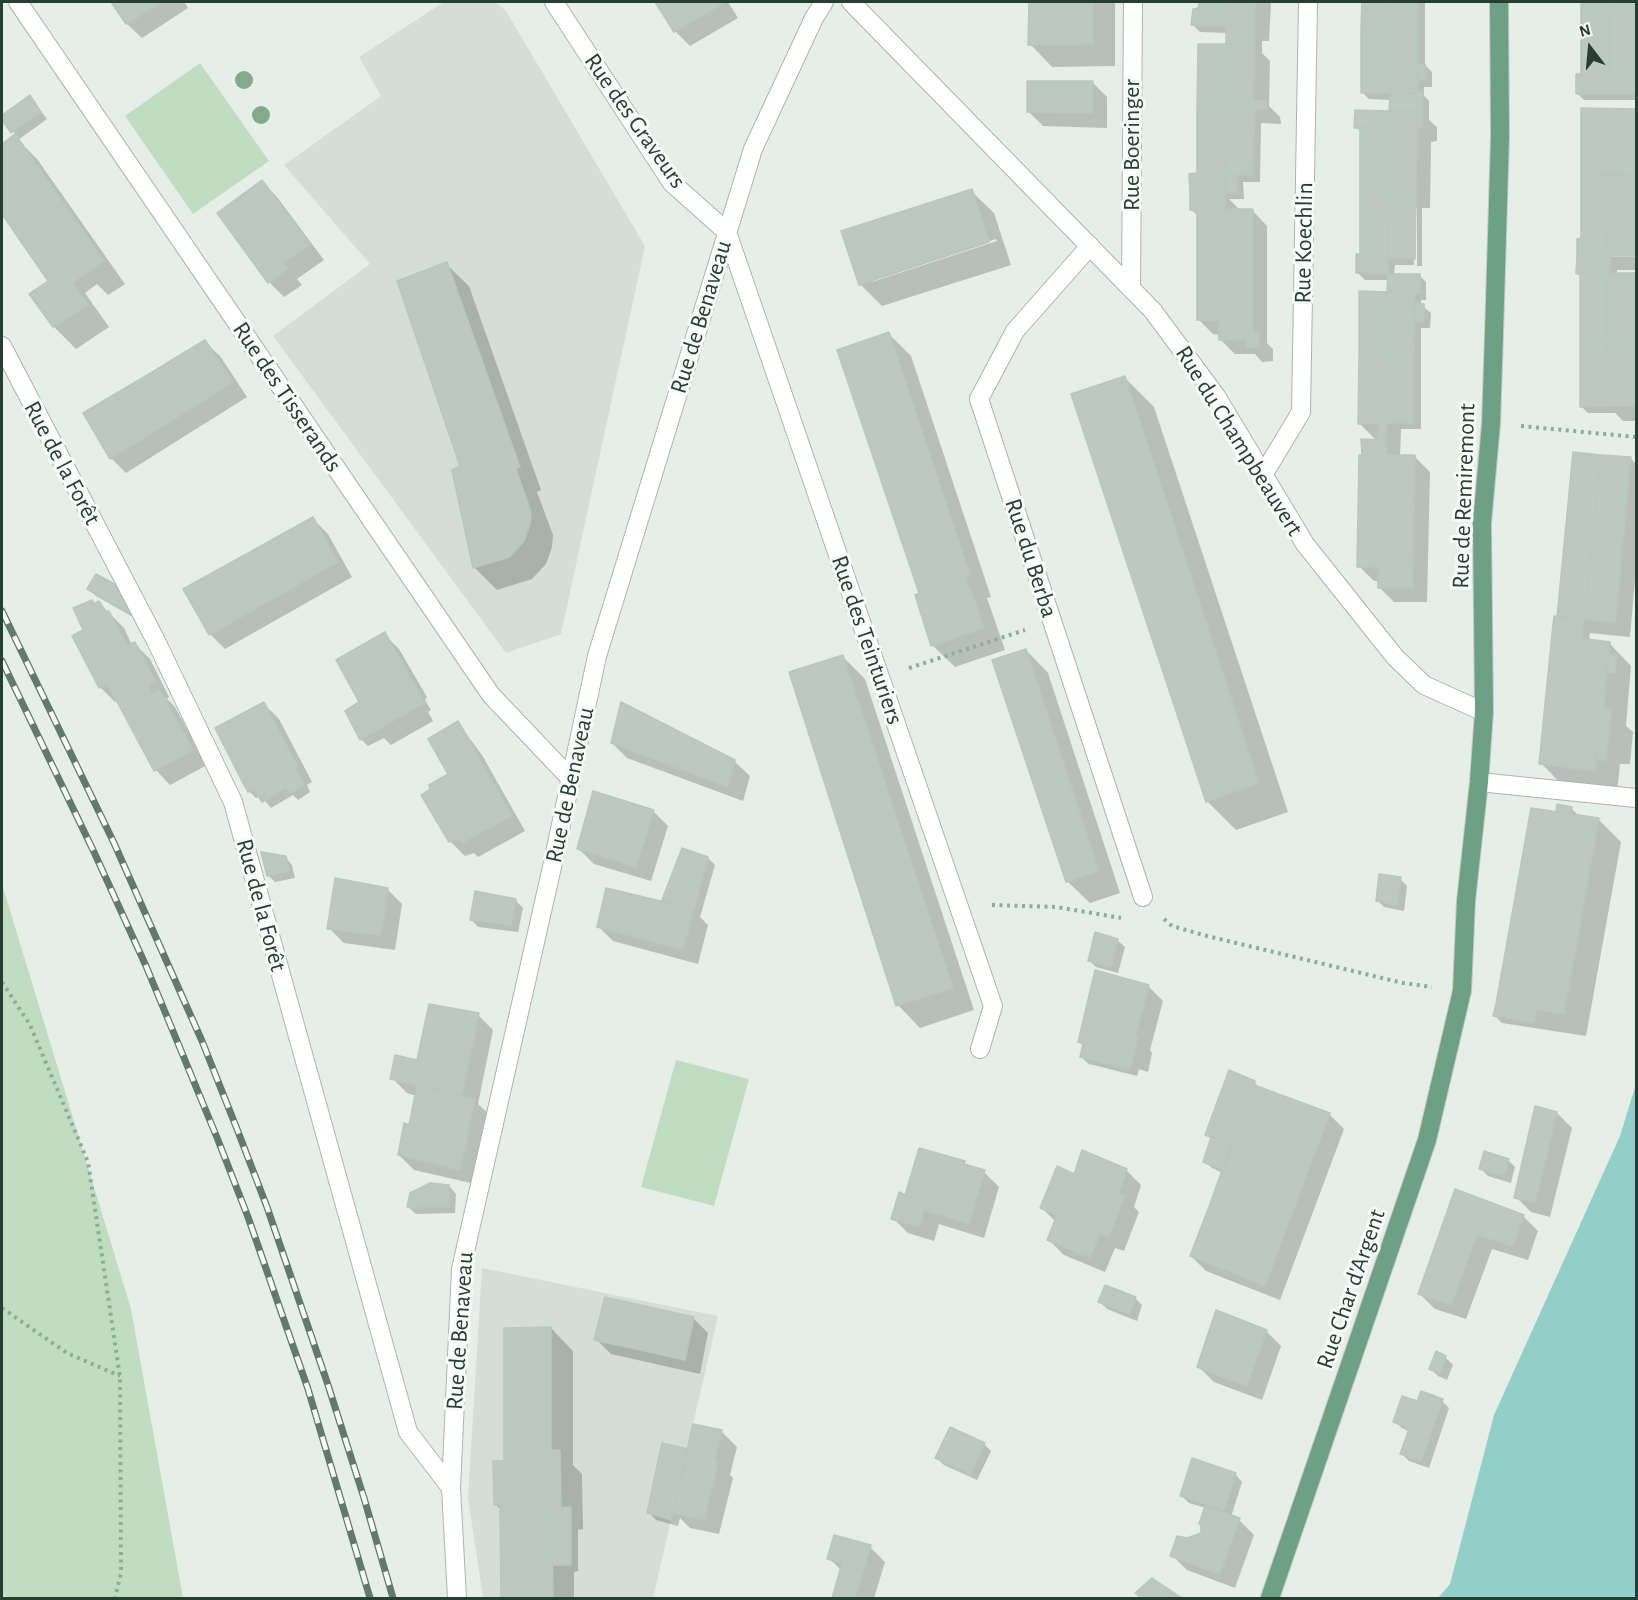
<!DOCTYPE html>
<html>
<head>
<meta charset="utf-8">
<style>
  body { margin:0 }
  #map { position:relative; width:1638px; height:1600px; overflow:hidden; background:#e6eee8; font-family:"Alegreya Sans",sans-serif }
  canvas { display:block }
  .frame { position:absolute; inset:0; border:3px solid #263f32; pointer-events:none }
  .north { position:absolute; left:1560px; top:18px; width:60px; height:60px; -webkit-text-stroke:4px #f7faf8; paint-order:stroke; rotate:344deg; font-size:16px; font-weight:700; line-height:24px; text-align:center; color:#263f32 }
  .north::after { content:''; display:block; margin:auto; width:21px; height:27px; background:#263f32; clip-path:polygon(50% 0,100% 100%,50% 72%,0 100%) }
</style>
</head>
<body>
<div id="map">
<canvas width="1638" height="1600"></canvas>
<div class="frame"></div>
<div class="north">N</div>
</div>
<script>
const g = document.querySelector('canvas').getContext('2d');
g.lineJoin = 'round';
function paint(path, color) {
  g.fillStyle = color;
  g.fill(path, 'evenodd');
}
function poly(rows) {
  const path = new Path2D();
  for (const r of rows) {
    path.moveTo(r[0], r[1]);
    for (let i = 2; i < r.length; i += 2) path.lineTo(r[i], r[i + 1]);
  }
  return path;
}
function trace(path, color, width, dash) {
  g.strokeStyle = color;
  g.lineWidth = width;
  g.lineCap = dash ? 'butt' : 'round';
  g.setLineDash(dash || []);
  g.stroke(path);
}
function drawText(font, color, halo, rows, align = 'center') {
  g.font = font + ' "Alegreya Sans",sans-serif';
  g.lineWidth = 6;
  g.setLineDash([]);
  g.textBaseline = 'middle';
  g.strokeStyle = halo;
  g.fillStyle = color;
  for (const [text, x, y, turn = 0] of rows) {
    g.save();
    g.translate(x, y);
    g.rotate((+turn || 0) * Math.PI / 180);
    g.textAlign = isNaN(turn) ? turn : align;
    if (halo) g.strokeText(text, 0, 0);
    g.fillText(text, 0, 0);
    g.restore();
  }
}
const built = poly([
  [444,2,495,2,506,11,645,246,561,634,506,653,273,336,370,264,284,165,381,96,359,57],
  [482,1268,718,1316,653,1598,483,1598,468,1498]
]);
const green = poly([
  [200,63,269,161,193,214,125,116],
  [2,884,131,1309,183,1598,2,1598],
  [676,1060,749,1079,714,1206,641,1187]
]);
const water = poly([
  [1636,1084,1636,1598,1438,1598,1450,1584,1494,1415,1620,1136]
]);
const shadow = poly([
  [113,2,184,2,188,8,142,38,127,24],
  [657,2,728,2,738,18,690,46,675,31],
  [1030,2,1115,2,1115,66,1052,67,1030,44],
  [1200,2,1271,2,1269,41,1262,41,1262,53,1270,61,1269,106,1280,117,1281,124,1261,123,1260,182,1243,182,1244,199,1229,199,1239,209,1252,210,1267,226,1267,343,1273,349,1273,361,1262,362,1255,354,1235,354,1220,339,1220,335,1213,334,1198,319,1198,216,1191,209,1228,48,1228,33,1200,32,1193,25,1200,10],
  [1363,2,1425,2,1425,65,1432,72,1432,87,1424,87,1424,96,1429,101,1429,120,1437,127,1437,141,1431,142,1430,208,1422,208,1422,266,1417,266,1417,208,1414,208,1414,265,1395,265,1394,275,1419,275,1426,282,1426,300,1421,300,1421,305,1431,313,1430,328,1421,328,1421,429,1401,429,1400,457,1415,457,1430,472,1427,602,1394,602,1379,587,1379,581,1374,581,1359,566,1377,441,1359,423,1389,294,1389,280,1365,280,1358,273,1361,255,1362,133,1356,127,1391,112,1391,100,1369,99,1362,92],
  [1583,2,1636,2,1636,100,1584,100,1577,93,1583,75],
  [1092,82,1107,97,1107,128,1043,126,1028,111],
  [30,97,47,119,18,140,37,159,125,284,108,295,97,284,85,293,109,327,76,349,54,327,31,295,50,281,2,212,2,145,16,135,2,117],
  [1583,110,1636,110,1636,254,1607,254,1610,257,1636,257,1636,270,1617,270,1617,274,1636,275,1636,421,1623,421,1615,413,1588,413,1581,406,1582,278,1577,273,1582,240],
  [262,182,277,197,324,260,297,279,302,285,284,297,269,282],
  [971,191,994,213,1011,265,882,306,860,284],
  [996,239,997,241,872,282,872,279],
  [446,264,469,286,541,490,537,492,553,535,552,547,546,564,532,579,497,590,474,567,462,467],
  [889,334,911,356,991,597,987,598,1005,650,955,667,932,645,921,593],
  [205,342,220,356,247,397,126,473,111,458,85,414],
  [1125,378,1154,407,1288,812,1236,830,1207,801],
  [1631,459,1636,464,1636,568,1630,637,1590,633,1589,640,1609,643,1631,666,1626,726,1633,732,1630,764,1620,764,1617,793,1563,786,1541,763,1556,618,1559,618],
  [313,519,328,534,352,577,225,649,210,634],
  [96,576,140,621,96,596,89,589],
  [99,603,124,628,132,645,135,644,150,659,169,697,167,699,175,707,207,765,170,785,156,770,118,700,115,702,100,687,85,631,95,605],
  [384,634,399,649,427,697,425,700,431,710,428,712,433,721,391,745,384,738,368,746,361,739,347,711,361,703],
  [1026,650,1048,673,1120,893,1090,903,1067,881],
  [842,656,865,679,974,1010,920,1028,898,1005],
  [264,704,279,719,312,782,307,785,310,792,298,800,293,795,271,808,261,796,256,798,249,791],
  [458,723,482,755,525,831,478,857,474,853,465,856,450,841,450,775],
  [612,743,734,761,750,776,743,801,627,758],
  [1571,808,1578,815,1599,820,1621,842,1586,1036,1502,1023,1495,1016,1557,814],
  [653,811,668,826,651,881,594,864,579,849],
  [285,857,292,865,295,878,275,882,268,875],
  [708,858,715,865,700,917,708,925,698,964,613,941,598,926,668,904,664,900],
  [1400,879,1407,886,1404,911,1384,907,1377,900],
  [387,889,402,904,395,950,344,943,329,928],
  [476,893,516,901,523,908,518,932,478,927,471,919],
  [1117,940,1125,947,1118,973,1096,967,1089,960],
  [1148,986,1163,1001,1150,1050,1152,1053,1148,1072,1139,1069,1137,1076,1089,1064,1081,1057,1084,1046,1079,1042],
  [478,1015,493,1030,478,1104,490,1115,475,1184,414,1170,399,1155,410,1127,417,1096,407,1093,392,1078,418,1061],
  [1255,1083,1261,1089,1329,1114,1344,1129,1280,1300,1206,1271,1191,1256,1223,1173,1212,1168,1205,1161,1212,1140,1207,1134],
  [1557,1113,1572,1128,1550,1217,1531,1212,1516,1197],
  [1508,1160,1515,1167,1511,1183,1488,1176,1481,1169],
  [964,1162,968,1167,984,1172,999,1187,984,1238,939,1224,934,1241,908,1233,893,1218,906,1197],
  [1126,1170,1141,1185,1134,1207,1139,1212,1124,1251,1115,1248,1105,1272,1064,1255,1049,1240,1056,1222,1042,1208,1075,1176],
  [449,1186,456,1194,455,1213,416,1214,408,1207],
  [1456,1191,1523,1216,1538,1231,1528,1260,1492,1249,1466,1319,1435,1309,1420,1294],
  [1135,1298,1142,1305,1137,1321,1107,1309,1100,1302],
  [693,1318,708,1333,700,1374,611,1354,596,1339],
  [551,1328,573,1351,573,1465,582,1474,583,1529,578,1530,578,1571,574,1572,574,1598,502,1598,502,1511,496,1505,506,1462],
  [1266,1331,1281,1346,1262,1400,1214,1382,1199,1367],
  [1445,1357,1453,1365,1447,1380,1438,1376,1431,1369],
  [1442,1401,1449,1408,1429,1468,1409,1461,1402,1454,1410,1432,1402,1428,1394,1421,1418,1403],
  [695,1426,722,1432,737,1447,730,1475,733,1478,719,1534,690,1528,680,1518,678,1526,656,1520,649,1513,689,1451],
  [984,1444,991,1451,977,1480,944,1465,937,1458],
  [1235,1474,1242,1482,1231,1517,1239,1520,1254,1535,1235,1588,1187,1570,1172,1555,1188,1539,1202,1534,1206,1508,1189,1503,1182,1496],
  [870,1547,885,1562,874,1598,834,1598,842,1571,829,1558],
  [1153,1580,1180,1598,1143,1598,1137,1593]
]);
const building = poly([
  [111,2,161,2,126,24,111,2],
  [655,2,725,2,674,32,655,2],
  [1029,2,1093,2,1093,44,1028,45,1029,2],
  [1199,2,1227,2,1227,10,1198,10,1199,2],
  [1227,2,1255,2,1255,27,1226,26,1227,2],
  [1362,2,1390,2,1390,29,1361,28,1362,2],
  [1390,2,1418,2,1418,30,1390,29,1390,2],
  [1581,2,1609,2,1609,11,1581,11,1581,2],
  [1609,2,1636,2,1636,11,1609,11,1609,2],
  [1199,8,1198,10,1227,10,1226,26,1191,25,1193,9,1199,8],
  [1581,11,1609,11,1609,75,1581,74,1581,11],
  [1609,11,1636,11,1636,75,1609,75,1609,11],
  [1226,26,1255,27,1255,44,1226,44,1226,26],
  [1361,28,1390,29,1390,93,1361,93,1361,28],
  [1390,29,1418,30,1417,94,1390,93,1390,29],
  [1198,44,1226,44,1226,109,1197,109,1198,44],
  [1226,44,1255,44,1254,100,1266,101,1267,109,1226,109,1226,44],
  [1418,64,1425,64,1425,80,1418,80,1418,64],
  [1576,74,1609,75,1608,94,1576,94,1576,74],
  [1609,75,1636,75,1636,94,1608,94,1609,75],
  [1027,81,1093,81,1092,113,1027,112,1027,81],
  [1417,92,1423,92,1423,111,1389,111,1390,93,1417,92],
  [30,95,41,112,11,133,2,120,2,115,30,95],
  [1581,108,1636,109,1636,175,1581,174,1581,108],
  [1197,109,1226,109,1225,175,1197,176,1197,109],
  [1226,109,1255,109,1253,175,1225,175,1226,109],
  [1355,110,1389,111,1389,128,1354,128,1355,110],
  [1389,111,1423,111,1423,127,1417,128,1416,194,1389,194,1389,111],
  [1360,127,1389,128,1389,194,1360,193,1360,127],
  [15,134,104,261,85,274,77,260,63,270,88,305,53,327,29,294,48,281,2,214,2,144,15,134],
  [1197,173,1197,176,1225,175,1225,193,1190,192,1189,174,1197,173],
  [1581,174,1608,175,1607,256,1577,256,1577,239,1581,238,1581,174],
  [1225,175,1237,175,1238,193,1225,193,1225,175],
  [1608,175,1636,175,1636,256,1607,256,1608,175],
  [262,180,310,244,283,263,288,269,268,283,217,213,262,180],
  [972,189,989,242,859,285,841,231,972,189],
  [1190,192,1225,193,1225,209,1253,209,1253,332,1259,332,1259,347,1246,348,1246,340,1219,340,1218,321,1197,320,1197,211,1190,210,1190,192],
  [1360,193,1389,194,1388,258,1360,259,1360,193],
  [1389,194,1416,194,1415,259,1388,258,1389,194],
  [1356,254,1360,254,1360,259,1388,258,1388,274,1356,273,1356,254],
  [1577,256,1610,256,1610,273,1580,272,1580,274,1576,274,1577,256],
  [77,260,85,274,72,283,63,270,77,260],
  [447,262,520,467,516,469,531,512,530,524,524,541,510,557,473,568,452,470,460,466,397,281,447,262],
  [1580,272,1607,273,1607,339,1580,339,1580,272],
  [1607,273,1636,273,1636,339,1607,339,1607,273],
  [1388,274,1420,274,1420,293,1387,292,1388,274],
  [1359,291,1387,292,1387,358,1359,357,1359,291],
  [1387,292,1415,293,1414,358,1387,358,1387,292],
  [1415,303,1424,304,1424,321,1414,322,1415,303],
  [889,332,970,575,966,576,984,628,931,646,915,595,919,593,837,350,889,332],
  [1580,339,1607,339,1606,406,1580,407,1580,339],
  [1607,339,1636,339,1636,406,1606,406,1607,339],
  [205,340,233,382,171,421,144,377,205,340],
  [1359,357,1387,358,1386,440,1377,439,1378,423,1358,424,1359,357],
  [1387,358,1414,358,1414,423,1386,423,1387,358],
  [1125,376,1259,783,1206,802,1071,394,1125,376],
  [144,377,171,421,110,459,83,413,144,377],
  [1361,439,1386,440,1386,455,1415,455,1413,588,1378,588,1378,567,1357,567,1359,455,1362,455,1361,439],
  [1573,452,1601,455,1593,538,1565,535,1573,452],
  [1601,455,1631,457,1623,541,1593,538,1601,455],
  [313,517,338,562,276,597,250,552,313,517],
  [1565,535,1593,538,1584,619,1557,617,1565,535],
  [1593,538,1623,541,1615,623,1584,619,1593,538],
  [250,552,276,597,209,635,183,589,250,552],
  [96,574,120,587,135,617,87,589,96,574],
  [92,600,94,604,99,601,106,612,109,611,127,645,135,642,155,681,148,686,152,694,122,711,107,683,99,688,72,636,83,630,73,608,92,600],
  [1554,616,1584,619,1582,638,1552,634,1554,616],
  [385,632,413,682,408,687,419,706,375,731,336,660,385,632],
  [1552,634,1610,642,1604,708,1611,709,1608,742,1598,742,1595,771,1539,764,1552,634],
  [1026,649,1099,871,1066,882,992,660,1026,649],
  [1608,654,1617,655,1615,673,1606,673,1608,654],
  [843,655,953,988,896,1006,789,672,843,655],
  [413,682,425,703,419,706,408,687,413,682],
  [160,690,193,750,154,771,122,711,160,690],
  [264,702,298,767,261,786,257,777,243,783,215,728,264,702],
  [359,702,375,731,360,740,345,711,359,702],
  [621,702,735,760,728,787,611,743,621,702],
  [458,721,468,738,437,755,428,739,458,721],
  [468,738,512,816,462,843,459,839,449,842,421,795,430,789,429,785,448,774,437,755,468,738],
  [1598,742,1608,742,1606,760,1596,760,1598,742],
  [295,768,304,784,290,794,286,788,266,800,261,786,295,768],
  [257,777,261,786,248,792,243,783,257,777],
  [261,786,266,800,262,802,254,789,261,786],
  [593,791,654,810,636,867,577,849,593,791],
  [1557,804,1572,807,1571,814,1556,812,1557,804],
  [1531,808,1599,818,1564,1014,1496,1004,1531,808],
  [682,848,708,857,694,909,662,900,682,848],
  [261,852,286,856,289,871,267,876,261,852],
  [1379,874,1401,877,1397,905,1376,901,1379,874],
  [335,878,388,888,381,935,327,929,335,878],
  [606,888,694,909,683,950,597,927,606,888],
  [475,891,516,899,511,925,470,920,475,891],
  [1095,932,1118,939,1111,967,1088,961,1095,932],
  [1095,970,1149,985,1135,1036,1138,1036,1133,1058,1078,1042,1095,970],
  [429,1004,479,1013,462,1095,390,1079,395,1055,417,1060,429,1004],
  [1496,1004,1536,1010,1534,1023,1493,1016,1496,1004],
  [1083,1044,1133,1058,1130,1070,1080,1057,1083,1044],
  [1229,1070,1255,1081,1254,1085,1330,1113,1307,1174,1205,1135,1229,1070],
  [417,1085,475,1099,460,1170,398,1155,404,1123,409,1125,417,1085],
  [1535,1106,1557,1112,1535,1202,1514,1198,1535,1106],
  [1211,1137,1231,1145,1223,1170,1203,1162,1211,1137],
  [1231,1145,1307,1174,1286,1230,1210,1204,1231,1145],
  [919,1148,965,1161,964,1164,985,1170,969,1224,924,1210,919,1227,891,1219,899,1192,905,1195,919,1148],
  [1082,1150,1127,1169,1119,1193,1125,1196,1109,1237,1100,1233,1090,1258,1047,1240,1057,1215,1040,1208,1057,1166,1074,1174,1082,1150],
  [1484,1151,1509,1159,1504,1176,1479,1169,1484,1151],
  [430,1183,449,1185,449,1207,407,1207,410,1193,430,1183],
  [1455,1189,1524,1215,1513,1246,1477,1235,1451,1305,1418,1294,1455,1189],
  [1210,1204,1286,1230,1265,1286,1190,1256,1210,1204],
  [1105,1285,1136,1297,1130,1314,1098,1302,1105,1285],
  [605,1297,694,1317,685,1360,594,1340,605,1297],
  [1216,1310,1267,1330,1247,1386,1197,1367,1216,1310],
  [551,1327,551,1450,560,1450,561,1507,552,1508,553,1598,501,1598,500,1505,494,1505,493,1461,504,1461,504,1328,551,1327],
  [1436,1351,1446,1356,1440,1374,1429,1369,1436,1351],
  [1421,1391,1443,1399,1429,1439,1408,1432,1409,1428,1393,1422,1402,1396,1417,1401,1421,1391],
  [693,1424,722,1430,715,1461,718,1462,704,1520,673,1513,693,1424],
  [950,1427,985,1443,970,1474,935,1458,950,1427],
  [1408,1432,1429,1439,1421,1461,1400,1454,1408,1432],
  [662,1443,688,1449,671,1520,647,1513,662,1443],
  [1192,1458,1236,1473,1224,1510,1180,1496,1192,1458],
  [1205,1506,1240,1518,1220,1574,1170,1556,1177,1536,1187,1538,1201,1533,1201,1525,1199,1524,1205,1506],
  [571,1507,571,1565,552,1565,552,1508,571,1507],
  [834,1535,871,1545,855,1598,832,1598,842,1563,827,1559,834,1535],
  [1152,1578,1182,1598,1141,1598,1135,1593,1152,1578]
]);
const path = poly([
  [1521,426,1636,437],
  [909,668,1025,630],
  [992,905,1057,907,1121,918],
  [1164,919,1172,926,1207,936,1403,983,1432,987],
  [2,982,30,1025,88,1162,120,1377,121,1573,115,1598],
  [2,1308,67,1353,120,1376]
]);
const minor = poly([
  [18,2,491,695,571,779],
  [554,2,672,183,727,232,993,1006,980,1049],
  [1090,246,1015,331,979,399,1143,897],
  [1131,288,1133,2],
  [2,346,156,641,233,802,408,1432,451,1488],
  [1263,475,1301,412,1308,2],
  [1479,782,1636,798],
  [457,1598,451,1488,461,1269,552,867,597,656,753,149,814,18,824,2]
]);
const tertiary = poly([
  [851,2,1153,311,1216,396,1305,544,1395,657,1424,685,1484,712]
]);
const primary = poly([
  [1270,1598,1427,1140,1462,991,1466,901,1479,782,1484,712,1482,523,1491,424,1494,334,1500,136,1499,2]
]);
const rail = poly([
  [2,611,114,843,202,1041,237,1129,267,1207,327,1382,364,1498,393,1598],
  [2,661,94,852,146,966,218,1140,248,1217,308,1389,370,1598]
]);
const trees = [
  [244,80],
  [261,115]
];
const streetNames = [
  ["Rue des Graveurs",635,121,55],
  ["Rue Boeringer",1132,145,-90],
  ["Rue Koechlin",1304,243,-89],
  ["Rue de Benaveau",701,317,-73],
  ["Rue des Tisserands",287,397,56],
  ["Rue du Champbeauvert",1239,441,58],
  ["Rue de la Forêt",62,463,62],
  ["Rue de Remiremont",1464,496,-88],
  ["Rue du Berba",1031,558,72],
  ["Rue des Teinturiers",867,640,71],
  ["Rue de Benaveau",570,785,-78],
  ["Rue de la Forêt",261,905,75],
  ["Rue Char d'Argent",1351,1289,-71],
  ["Rue de Benaveau",460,1331,-86]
];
paint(built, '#d4ded7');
paint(green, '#c1ddc1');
paint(water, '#92cfc8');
paint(shadow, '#0003');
paint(building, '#bbc9c1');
trace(building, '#b9c7bd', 1.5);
trace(minor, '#a9b6ae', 20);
trace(tertiary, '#a9b6ae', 20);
trace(primary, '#c2c9c6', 20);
trace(path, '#89af99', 4, [3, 4.5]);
trace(minor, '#fff', 18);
trace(tertiary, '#fff', 18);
trace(primary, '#6ea086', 18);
trace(rail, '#617a6d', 7);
trace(rail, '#f7faf8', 4.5, [14]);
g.fillStyle = '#83ab89';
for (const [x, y] of trees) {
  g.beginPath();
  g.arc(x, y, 9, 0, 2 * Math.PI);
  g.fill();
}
drawText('24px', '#263f32', '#f7faf8', streetNames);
</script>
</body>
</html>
